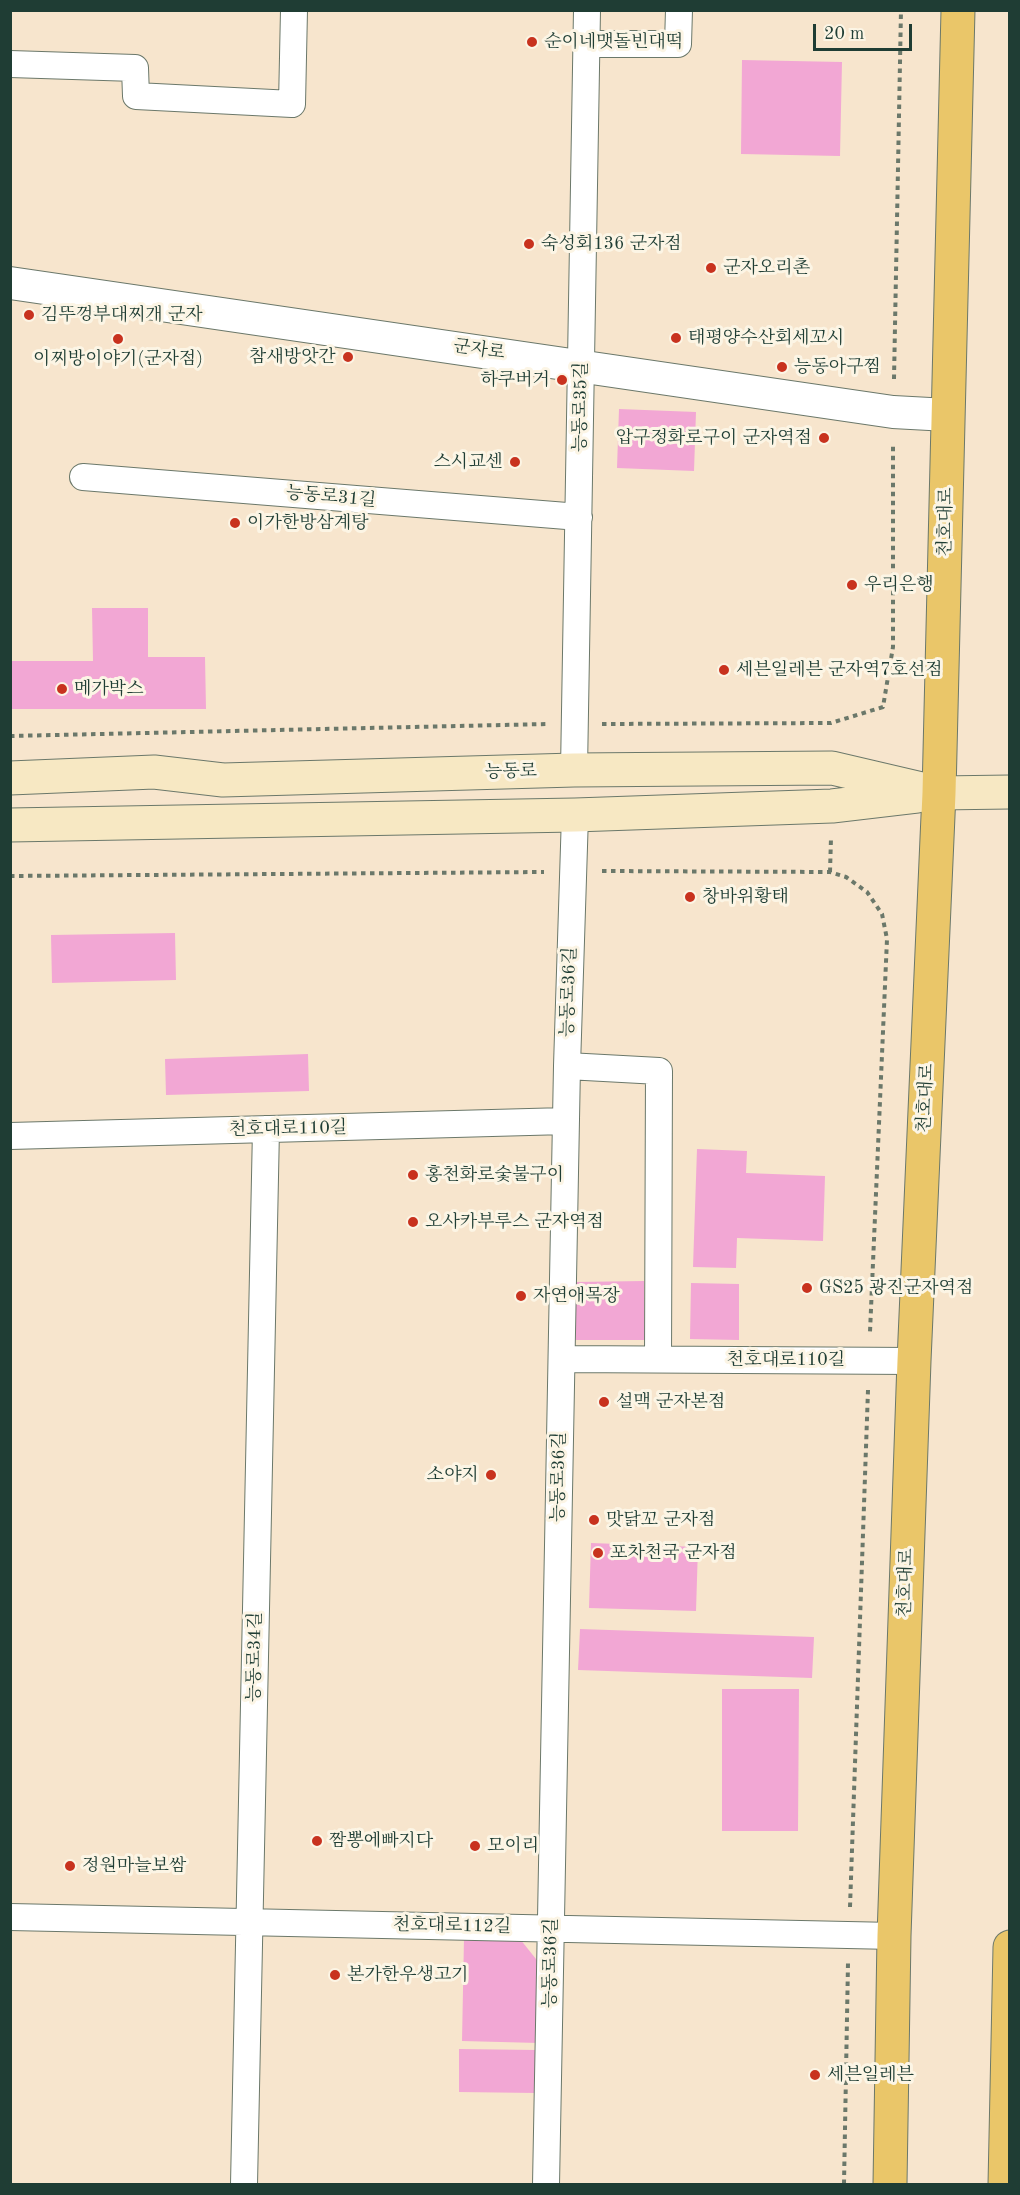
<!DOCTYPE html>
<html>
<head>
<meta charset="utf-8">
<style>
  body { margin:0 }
  #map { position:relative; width:1020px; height:2195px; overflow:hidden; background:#f7e5cd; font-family:"Old Standard TT",serif }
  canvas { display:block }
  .frame { position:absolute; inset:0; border:12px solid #1f3d34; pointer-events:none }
  .scale { position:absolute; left:813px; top:24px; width:99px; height:27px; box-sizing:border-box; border:3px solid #1f3d34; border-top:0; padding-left:8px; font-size:18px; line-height:21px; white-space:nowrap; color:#1f3d34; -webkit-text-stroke:4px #fcf5e5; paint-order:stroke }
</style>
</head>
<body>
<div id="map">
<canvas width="1020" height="2195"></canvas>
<div class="frame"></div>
<div class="scale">20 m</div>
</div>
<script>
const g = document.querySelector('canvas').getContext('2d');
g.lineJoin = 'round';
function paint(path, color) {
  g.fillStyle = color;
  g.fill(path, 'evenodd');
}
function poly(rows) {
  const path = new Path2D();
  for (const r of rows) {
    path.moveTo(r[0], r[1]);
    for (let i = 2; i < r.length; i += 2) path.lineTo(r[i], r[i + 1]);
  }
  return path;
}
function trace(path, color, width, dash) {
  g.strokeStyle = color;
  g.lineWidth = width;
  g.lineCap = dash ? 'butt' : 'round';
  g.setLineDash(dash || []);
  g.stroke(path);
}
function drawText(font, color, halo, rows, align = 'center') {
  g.font = font + ' "Old Standard TT","Noto Serif KR",serif';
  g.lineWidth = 6;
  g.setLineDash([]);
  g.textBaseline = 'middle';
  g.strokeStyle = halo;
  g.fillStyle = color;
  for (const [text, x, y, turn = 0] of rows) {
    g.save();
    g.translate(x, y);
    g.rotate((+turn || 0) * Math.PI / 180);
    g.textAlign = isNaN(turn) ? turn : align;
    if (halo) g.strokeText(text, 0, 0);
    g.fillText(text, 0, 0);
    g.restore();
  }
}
const building = poly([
  [742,60,842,62,840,156,741,154],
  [619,409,696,412,694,471,617,468],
  [92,608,148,608,148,657,205,657,206,709,10,709,10,661,93,661],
  [175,933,176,980,52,983,51,935],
  [308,1054,309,1091,166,1095,165,1059],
  [697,1149,747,1151,746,1173,825,1176,823,1241,737,1238,736,1268,693,1267],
  [644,1281,645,1340,576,1340,575,1282],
  [691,1283,739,1284,739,1340,690,1339],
  [591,1543,698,1547,696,1611,589,1608],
  [580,1629,814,1637,812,1678,578,1670],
  [722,1689,799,1689,798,1831,722,1831],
  [464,1938,520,1939,540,1964,539,2043,462,2041],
  [459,2049,536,2050,536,2093,459,2092]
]);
const path = poly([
  [894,379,901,10],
  [602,724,831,723,883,707,893,647,893,443],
  [10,736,547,724],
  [602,871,830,872,846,877,867,892,882,914,887,939,870,1332],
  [830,872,831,838],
  [10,876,544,872],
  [850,1907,868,1390],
  [844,2184,848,1963]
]);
const minor = poly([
  [587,44,678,44,679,10],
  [10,64,135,68,136,96,292,104,294,10],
  [83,477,579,517],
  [574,770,587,10],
  [567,1066,659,1071,658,1359],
  [10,1136,566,1121],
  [562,1359,914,1361],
  [10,1917,894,1936],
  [244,2184,266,1129],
  [546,2184,567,1066,575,815]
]);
const tertiary = poly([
  [10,283,893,412,948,415]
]);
const secondary = poly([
  [10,778,154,772,223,780,574,770,832,768,939,793,1010,792],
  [10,825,575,815,832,806,917,796]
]);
const primary = poly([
  [890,2184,894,1936,914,1361,939,793,958,10],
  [1005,2184,1010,1947]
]);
const markers = [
  [532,42,6,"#c8321e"],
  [529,244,6,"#c8321e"],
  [711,268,6,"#c8321e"],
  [29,315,6,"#c8321e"],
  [676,338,6,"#c8321e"],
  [118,339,6,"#c8321e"],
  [348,357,6,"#c8321e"],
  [782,367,6,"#c8321e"],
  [562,380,6,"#c8321e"],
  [824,438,6,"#c8321e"],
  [515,462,6,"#c8321e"],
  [235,523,6,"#c8321e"],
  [852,585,6,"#c8321e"],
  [724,670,6,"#c8321e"],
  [62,689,6,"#c8321e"],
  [690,897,6,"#c8321e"],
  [413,1175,6,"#c8321e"],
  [413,1222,6,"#c8321e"],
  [807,1288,6,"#c8321e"],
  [521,1296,6,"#c8321e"],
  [604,1402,6,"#c8321e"],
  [491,1475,6,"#c8321e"],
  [594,1520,6,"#c8321e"],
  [598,1553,6,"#c8321e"],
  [317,1841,6,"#c8321e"],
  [475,1846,6,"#c8321e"],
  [70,1866,6,"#c8321e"],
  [335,1975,6,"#c8321e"],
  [815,2075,6,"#c8321e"]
];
const poiNames = [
  ["순이네맷돌빈대떡",544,42],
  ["숙성회136 군자점",541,244],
  ["군자오리촌",723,268],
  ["김뚜껑부대찌개 군자",41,315],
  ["태평양수산회세꼬시",688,338],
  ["참새방앗간",336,357,"right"],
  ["이찌방이야기(군자점)",118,359,"center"],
  ["능동아구찜",794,367],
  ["하쿠버거",550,380,"right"],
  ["압구정화로구이 군자역점",812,438,"right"],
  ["스시교센",503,462,"right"],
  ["이가한방삼계탕",247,523],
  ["우리은행",864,585],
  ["세븐일레븐 군자역7호선점",736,670],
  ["메가박스",74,689],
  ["창바위황태",702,897],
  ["홍천화로숯불구이",425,1175],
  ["오사카부루스 군자역점",425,1222],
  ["GS25 광진군자역점",819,1288],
  ["자연애목장",533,1296],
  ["설맥 군자본점",616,1402],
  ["소야지",479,1475,"right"],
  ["맛닭꼬 군자점",606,1520],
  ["포차천국 군자점",610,1553],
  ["짬뽕에빠지다",329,1841],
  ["모이리",487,1846],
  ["정원마늘보쌈",82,1866],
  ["본가한우생고기",347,1975],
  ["세븐일레븐",827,2075]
];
const streetNames = [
  ["군자로",479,350,8],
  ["능동로35길",581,407,-89],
  ["능동로31길",331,497,5],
  ["천호대로",946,522,-89],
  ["능동로",511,772,-1],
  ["능동로36길",569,992,-88],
  ["천호대로",926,1098,-87],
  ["천호대로110길",288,1129,-1],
  ["천호대로110길",786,1360],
  ["능동로36길",559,1477,-89],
  ["천호대로",906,1583,-88],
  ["능동로34길",255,1657,-89],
  ["천호대로112길",452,1926,1],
  ["능동로36길",551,1963,-89]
];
paint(building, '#f2a7d4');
trace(minor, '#6b786a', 28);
trace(tertiary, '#6b786a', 34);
trace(secondary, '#6b786a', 35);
trace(primary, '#6b786a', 35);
trace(path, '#6b786a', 4, [4.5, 4.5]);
trace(minor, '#fff', 26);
trace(tertiary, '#fff', 32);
trace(secondary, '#f7e8c3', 33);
trace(primary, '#eac669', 33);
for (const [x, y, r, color] of markers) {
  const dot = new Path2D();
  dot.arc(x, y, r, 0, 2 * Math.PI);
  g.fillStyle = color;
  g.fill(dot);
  trace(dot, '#fcf5e5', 2);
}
drawText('18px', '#1f3d34', '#fcf5e5', poiNames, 'left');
drawText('18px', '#1f3d34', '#fcf5e5', streetNames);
</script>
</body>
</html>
